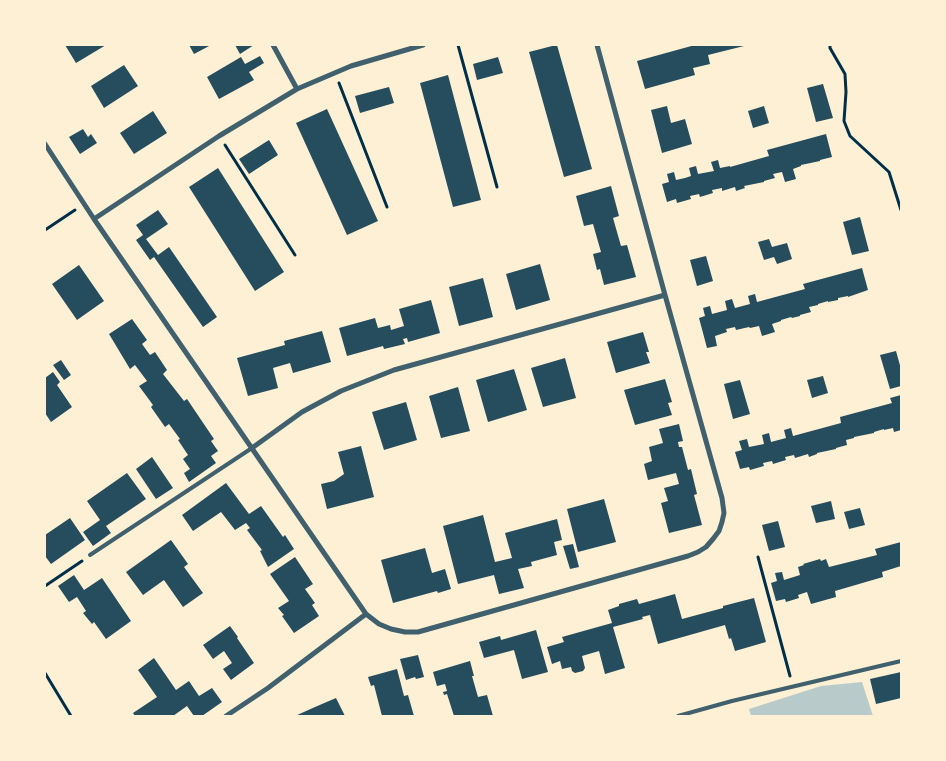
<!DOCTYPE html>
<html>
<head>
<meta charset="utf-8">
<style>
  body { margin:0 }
  #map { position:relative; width:946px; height:761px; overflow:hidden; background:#fdf0d5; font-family:Quicksand,sans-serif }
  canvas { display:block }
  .frame { position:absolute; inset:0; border:46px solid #fdf0d5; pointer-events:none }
</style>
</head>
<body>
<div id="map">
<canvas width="946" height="761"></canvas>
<div class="frame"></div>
</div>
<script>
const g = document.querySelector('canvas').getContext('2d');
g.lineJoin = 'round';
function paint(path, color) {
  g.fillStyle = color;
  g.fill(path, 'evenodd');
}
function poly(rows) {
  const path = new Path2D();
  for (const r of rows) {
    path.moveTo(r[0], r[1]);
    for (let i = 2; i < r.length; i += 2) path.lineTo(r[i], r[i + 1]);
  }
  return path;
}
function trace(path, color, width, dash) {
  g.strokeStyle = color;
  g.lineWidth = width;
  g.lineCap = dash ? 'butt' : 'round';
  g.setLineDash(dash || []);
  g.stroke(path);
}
const green = poly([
  [862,682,873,716,751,716,749,709,821,686]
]);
const building = poly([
  [65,45,106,45,76,63],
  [189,45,211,45,194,54],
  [235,45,254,45,240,54],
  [556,45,557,45,592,169,564,177,529,52],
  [695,45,744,46,708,55,710,64,693,68,695,75,645,89,637,61],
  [260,56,264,63,249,72,254,80,219,99,207,77,241,57,245,64],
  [498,57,503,73,477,80,473,64],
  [124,65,138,86,104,108,91,86],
  [448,75,481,200,453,207,420,83],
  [823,84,833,118,816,122,807,88],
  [389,87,394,103,360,113,355,96],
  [667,106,671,123,685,119,692,144,662,153,651,110],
  [764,106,769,123,753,128,748,111],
  [327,109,378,221,347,235,296,123],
  [153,111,167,133,134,154,120,133],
  [83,129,88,137,91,134,97,143,80,154,69,137],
  [826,134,832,157,820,160,820,161,801,165,801,166,793,169,796,179,785,182,782,172,773,174,775,178,764,181,764,182,744,186,745,188,736,191,735,187,722,191,722,188,712,190,713,193,700,197,699,194,690,196,691,199,677,203,676,199,667,202,662,184,669,182,667,174,674,172,676,180,685,178,691,176,689,168,696,166,698,174,714,171,711,162,718,160,720,168,730,166,730,167,769,156,767,150],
  [269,140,278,155,249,174,239,159],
  [218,168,284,272,255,291,189,187],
  [611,186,619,216,613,218,621,246,627,245,636,277,604,285,600,269,597,270,593,254,601,252,593,224,584,226,576,196],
  [158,210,168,224,146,239,158,255,169,247,217,317,203,327,154,257,150,260,136,240,143,235,136,225],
  [860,217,869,251,852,255,843,222],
  [769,239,772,247,787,243,792,259,777,264,774,257,764,260,758,242],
  [706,256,713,281,697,286,690,260],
  [540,264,550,300,516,310,506,274],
  [79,265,104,301,77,320,52,284],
  [862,268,868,290,848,297,848,296,838,298,838,300,828,302,828,301,818,304,818,305,809,307,811,312,800,315,800,316,792,318,791,317,781,320,781,321,772,324,775,332,762,336,759,326,750,328,749,327,736,330,735,327,726,329,727,332,715,336,717,346,707,348,699,318,705,316,703,308,710,306,712,314,727,310,725,301,732,299,735,308,750,304,748,296,755,294,757,302,805,289,803,284],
  [483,278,493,317,459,326,449,287],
  [431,300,440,333,408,342,407,338,403,339,405,344,384,349,383,346,347,356,339,328,375,318,378,328,390,325,391,330,404,326,399,309],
  [132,319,147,340,142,344,150,355,155,352,167,370,163,374,184,401,187,399,214,439,211,441,218,451,211,456,216,463,189,482,184,473,190,469,183,459,188,455,178,440,180,439,169,424,165,427,151,407,153,405,139,386,147,381,135,365,130,369,109,334],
  [322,331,331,362,293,373,290,363,273,368,278,388,248,396,237,358,285,345,284,341],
  [643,332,649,352,646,352,650,363,616,373,607,342],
  [896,351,901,369,901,386,890,389,880,355],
  [565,358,576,398,543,407,531,368],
  [61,360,71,375,64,380,53,365],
  [514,369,527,410,488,422,476,380],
  [53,372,60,382,57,385,72,407,51,422,45,413,45,378],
  [823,376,828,393,812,398,807,380],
  [665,379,672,402,668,403,672,415,635,425,624,390],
  [740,380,750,414,733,419,724,384],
  [458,387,470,431,441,438,429,396],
  [901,395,901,430,894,432,893,428,884,430,884,429,874,432,874,433,854,437,854,438,846,440,847,445,836,448,836,449,817,453,817,454,809,457,808,454,795,458,794,455,785,457,786,460,773,464,772,461,763,463,764,466,750,470,749,467,740,469,735,452,742,450,739,441,747,439,749,447,764,444,762,435,769,433,771,442,786,438,784,430,791,428,793,436,841,423,840,417,892,403,890,398],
  [406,402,417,440,384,450,372,412],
  [679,424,683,441,678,442,679,447,682,447,688,470,691,469,697,494,694,495,702,525,669,533,661,503,668,501,664,488,679,484,676,473,648,480,644,464,652,461,649,447,663,443,659,429],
  [361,446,374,497,327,509,321,484,334,481,344,474,338,452],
  [152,457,173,488,156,499,136,469],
  [127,473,146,499,106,526,111,533,93,546,83,532,100,520,87,501],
  [226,483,249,514,261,506,283,537,285,535,294,549,268,567,260,551,262,550,247,530,250,528,246,523,235,530,221,512,193,531,182,515],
  [604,499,616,542,578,552,567,509],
  [831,501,835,519,816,523,811,506],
  [860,508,865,525,849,529,844,512],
  [483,515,495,562,512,558,505,533,557,519,562,540,554,542,557,555,531,562,532,566,518,569,524,588,499,594,494,575,458,584,443,526],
  [70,518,85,540,51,564,45,556,45,535],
  [778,521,785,547,769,551,762,525],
  [171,540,188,564,184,567,203,593,183,607,164,580,143,595,126,572],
  [901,542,901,566,882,572,883,577,835,591,836,597,811,604,807,592,798,595,799,598,786,602,785,599,776,601,771,583,777,581,775,573,782,572,784,580,800,575,798,567,804,565,803,564,820,559,821,561,826,559,829,567,877,555,875,549],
  [573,544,579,567,570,569,563,546],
  [425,548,432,573,445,569,451,589,438,593,437,591,393,603,381,560],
  [295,557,313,584,305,589,315,603,312,605,319,616,294,633,282,616,284,615,278,608,289,601,270,574],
  [74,575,84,590,102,578,131,621,106,639,94,622,92,624,83,613,86,611,77,597,69,602,58,586],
  [675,594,682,619,723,608,723,606,754,598,766,642,735,651,731,638,729,639,725,625,658,644,650,615,642,617,643,619,613,627,625,668,605,674,599,651,582,656,585,668,583,671,575,673,572,671,571,667,562,669,560,661,552,664,547,647,564,642,562,637,612,623,608,610,619,606,619,604,637,599,639,604],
  [230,626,238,637,237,638,254,663,231,680,223,669,232,663,224,651,213,659,203,645],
  [536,630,548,672,522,679,514,650,484,658,479,642,500,636,501,640],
  [418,655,424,677,416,679,415,677,406,680,400,659],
  [154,658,176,690,189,681,199,696,212,688,222,702,202,716,194,716,187,706,173,716,135,716,133,713,157,697,138,670],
  [470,661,474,676,472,676,478,697,487,695,493,716,454,716,447,694,444,695,443,692,447,691,445,684,437,686,433,672],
  [397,669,404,696,408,695,414,716,382,716,374,685,371,686,368,677],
  [901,672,901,698,876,704,870,679],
  [336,698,345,716,295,716,315,707]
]);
const path = poly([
  [458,45,497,187],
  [830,45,830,48,845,74,846,92,844,121,850,136,889,172,901,210],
  [339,83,387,207],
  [225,145,295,255],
  [45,230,75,210],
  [758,557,790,676],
  [45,586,82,561],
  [45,673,71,716]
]);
const service = poly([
  [90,555,252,448],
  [678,716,732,701,901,661]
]);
const minor = poly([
  [273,45,297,89],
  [423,45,351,66,297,89,219,136,94,219,366,614,379,624,391,629,405,632,418,632,688,556,698,552,706,547,713,539,719,531,722,522,724,513,722,498,665,295,597,45],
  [45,144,94,219],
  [252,448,302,412,341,391,394,370,665,295],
  [226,716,268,688,366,614]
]);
paint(green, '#b9caca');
paint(building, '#264d5e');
trace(path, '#003049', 3);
trace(service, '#3f606c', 4);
trace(minor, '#3f606c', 5);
</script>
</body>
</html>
